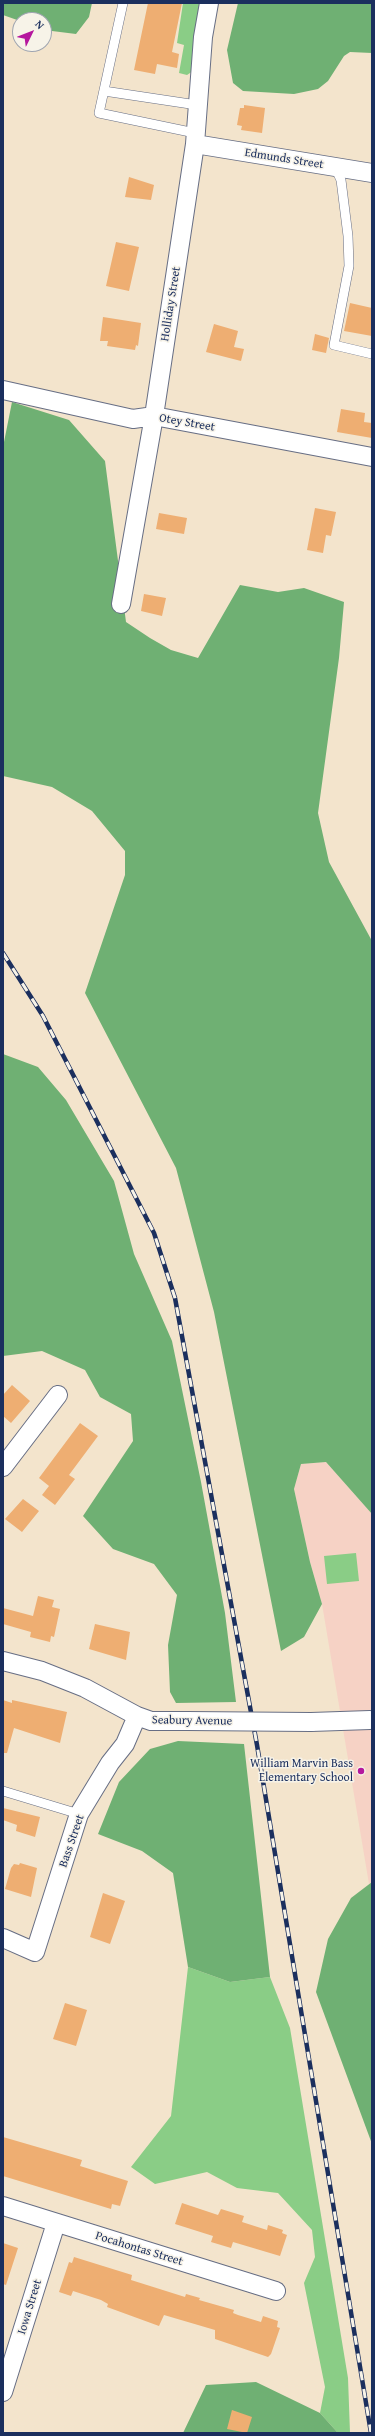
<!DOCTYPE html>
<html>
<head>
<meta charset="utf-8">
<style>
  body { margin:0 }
  #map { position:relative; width:375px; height:2436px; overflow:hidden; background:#f3e4cc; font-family:"Gentium Book Plus",serif }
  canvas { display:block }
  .frame { position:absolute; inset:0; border:4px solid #1b2f5e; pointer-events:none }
  .north { position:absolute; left:12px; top:12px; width:40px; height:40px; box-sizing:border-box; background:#f7f3e8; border:1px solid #9fa5b1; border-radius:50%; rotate:47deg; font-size:11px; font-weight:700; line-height:16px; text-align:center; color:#1b2f5e }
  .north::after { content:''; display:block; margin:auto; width:14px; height:18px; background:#b5179e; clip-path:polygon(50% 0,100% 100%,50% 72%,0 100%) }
</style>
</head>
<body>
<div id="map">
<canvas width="375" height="2436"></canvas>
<div class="frame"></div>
<div class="north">N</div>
</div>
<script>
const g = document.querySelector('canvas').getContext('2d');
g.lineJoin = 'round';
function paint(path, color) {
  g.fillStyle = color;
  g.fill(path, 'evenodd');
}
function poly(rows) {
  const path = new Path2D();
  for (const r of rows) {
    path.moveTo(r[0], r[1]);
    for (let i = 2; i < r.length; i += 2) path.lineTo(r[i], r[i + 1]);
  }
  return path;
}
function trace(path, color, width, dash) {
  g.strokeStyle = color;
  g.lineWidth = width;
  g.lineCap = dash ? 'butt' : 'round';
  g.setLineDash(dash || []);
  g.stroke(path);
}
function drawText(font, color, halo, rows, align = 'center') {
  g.font = font + ' "Gentium Book Plus",serif';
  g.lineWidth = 3;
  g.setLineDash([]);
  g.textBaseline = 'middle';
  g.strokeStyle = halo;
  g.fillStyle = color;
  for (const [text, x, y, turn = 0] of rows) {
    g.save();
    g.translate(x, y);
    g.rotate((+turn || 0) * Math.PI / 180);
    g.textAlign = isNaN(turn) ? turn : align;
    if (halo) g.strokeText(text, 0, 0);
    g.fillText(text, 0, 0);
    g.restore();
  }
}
const built = poly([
  [326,1462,372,1514,372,1882,369,1884,322,1604,310,1562,294,1489,301,1464]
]);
const green = poly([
  [183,3,202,3,193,71,187,75,179,73,184,45,177,43],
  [356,1553,359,1581,327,1584,324,1556],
  [188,1967,230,1982,270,1977,290,2028,348,2378,350,2433,338,2433,320,2413,325,2387,304,2283,315,2257,312,2230,278,2193,237,2188,207,2172,155,2184,131,2167,171,2116]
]);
const forest = poly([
  [3,3,92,3,89,17,76,34,44,30,44,20,20,21,3,15],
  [238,3,372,3,372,53,350,52,344,56,328,81,318,89,294,94,243,91,233,83,227,50],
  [12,402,69,420,105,461,126,622,150,638,171,650,198,658,240,585,278,592,304,588,344,602,339,658,318,813,329,862,372,941,372,1514,326,1462,301,1464,294,1489,310,1562,322,1604,304,1637,281,1651,214,1312,176,1168,85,993,125,875,125,851,92,811,52,787,3,776,3,447],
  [3,1054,38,1067,66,1100,114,1181,134,1254,172,1341,201,1482,225,1613,236,1702,176,1703,170,1692,168,1645,177,1595,154,1564,113,1549,83,1516,133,1441,131,1414,100,1397,85,1370,42,1351,3,1356],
  [178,1741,244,1744,270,1977,230,1982,188,1967,173,1873,142,1851,98,1834,119,1782,150,1749],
  [372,1882,372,2144,316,1992,328,1939,351,1898],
  [256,2382,320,2413,338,2433,183,2433,206,2385]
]);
const building = poly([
  [148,3,182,3,172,52,179,54,177,68,157,64,155,74,134,70],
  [244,105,265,108,262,133,241,130,242,126,237,125,240,108,244,108],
  [129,177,154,185,151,200,125,197],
  [116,242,139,247,129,291,106,286],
  [350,303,372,308,372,336,344,331],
  [103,317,141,323,138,346,136,345,135,350,107,346,108,341,100,341],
  [214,324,238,331,234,347,244,349,241,361,206,352],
  [315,334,329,338,326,353,312,350],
  [341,409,365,413,364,422,372,423,372,438,337,432],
  [315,508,336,512,331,536,326,535,323,553,307,550],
  [159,513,187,518,184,534,156,529],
  [144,594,166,598,162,616,141,611],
  [12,1385,30,1401,11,1423,3,1416,3,1395],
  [80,1423,98,1436,69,1475,75,1479,55,1505,42,1495,49,1486,39,1478],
  [23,1499,39,1511,22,1532,5,1519],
  [38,1596,54,1600,52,1607,60,1609,54,1637,51,1636,50,1642,30,1637,31,1632,3,1624,3,1608,33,1616],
  [95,1624,130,1632,126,1660,89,1649],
  [3,1700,12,1703,12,1700,67,1712,60,1743,14,1728,7,1753,3,1753],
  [3,1808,40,1817,35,1837,16,1831,17,1825,3,1820],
  [20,1863,37,1868,31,1897,5,1889,11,1868,14,1864,19,1865],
  [103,1893,125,1901,110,1944,90,1937],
  [65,2003,87,2010,76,2046,53,2039],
  [3,2137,82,2160,80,2166,128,2181,120,2206,112,2204,111,2209,3,2176],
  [182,2203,218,2215,221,2209,244,2216,242,2222,267,2230,268,2225,283,2230,282,2233,287,2235,280,2256,233,2242,231,2248,211,2242,213,2236,175,2224],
  [3,2243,18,2248,6,2285,3,2284],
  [74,2257,132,2275,131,2280,185,2297,186,2294,200,2298,199,2300,234,2310,233,2313,238,2315,261,2322,263,2316,278,2321,277,2327,280,2328,271,2354,268,2357,215,2339,215,2330,164,2315,159,2326,107,2307,108,2304,101,2300,73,2291,71,2296,59,2292,69,2262,72,2263],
  [232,2410,252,2417,247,2433,227,2429]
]);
const lane = poly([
  [123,3,99,113,195,133],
  [104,91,197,105],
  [335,167,341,180,348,236,349,266,334,345,372,354],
  [3,1791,79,1814]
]);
const street = poly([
  [195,144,372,173],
  [3,390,133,419,154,416,372,457],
  [121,604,154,416,195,144,203,37,209,3],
  [3,1467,58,1395],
  [3,1661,42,1671,85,1688,137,1716,151,1721,187,1721],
  [311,1722,370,1720],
  [3,1938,35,1952,79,1814,110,1763,125,1744,137,1716],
  [3,2206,276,2291],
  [3,2392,56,2223]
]);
const rail = poly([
  [3,953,43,1016,154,1233,175,1298,257,1745,371,2433]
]);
const streetBridge = poly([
  [187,1721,311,1722]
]);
const markers = [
  [361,1771,4,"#b5179e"]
];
const streetNames = [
  ["Edmunds Street",284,159,9],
  ["Holliday Street",171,304,-81],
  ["Otey Street",187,423,10],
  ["Seabury Avenue",192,1721,1],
  ["Bass Street",72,1841,-71],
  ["Pocahontas Street",139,2249,17],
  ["Iowa Street",30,2307,-73]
];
const poiNames = [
  ["William Marvin Bass",353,1764],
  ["Elementary School",353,1778]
];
paint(built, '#f6d2c5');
paint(green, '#8acd86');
paint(forest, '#6fb073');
paint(building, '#eeae72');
trace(lane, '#676e84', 10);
trace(street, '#676e84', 20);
trace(lane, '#fff', 9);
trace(street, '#fff', 18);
trace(rail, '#1b2f5e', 4.5);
trace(rail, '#f7f3e8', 3, [9]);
trace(streetBridge, '#676e84', 20, []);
trace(streetBridge, '#fff', 18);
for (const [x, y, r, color] of markers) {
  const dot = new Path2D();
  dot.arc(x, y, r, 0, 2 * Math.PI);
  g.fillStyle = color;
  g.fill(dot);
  trace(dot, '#f7f3e8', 1.5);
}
drawText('12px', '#1b2f5e', '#f7f3e8', streetNames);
drawText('12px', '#1b2f5e', '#f7f3e8', poiNames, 'right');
</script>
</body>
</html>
